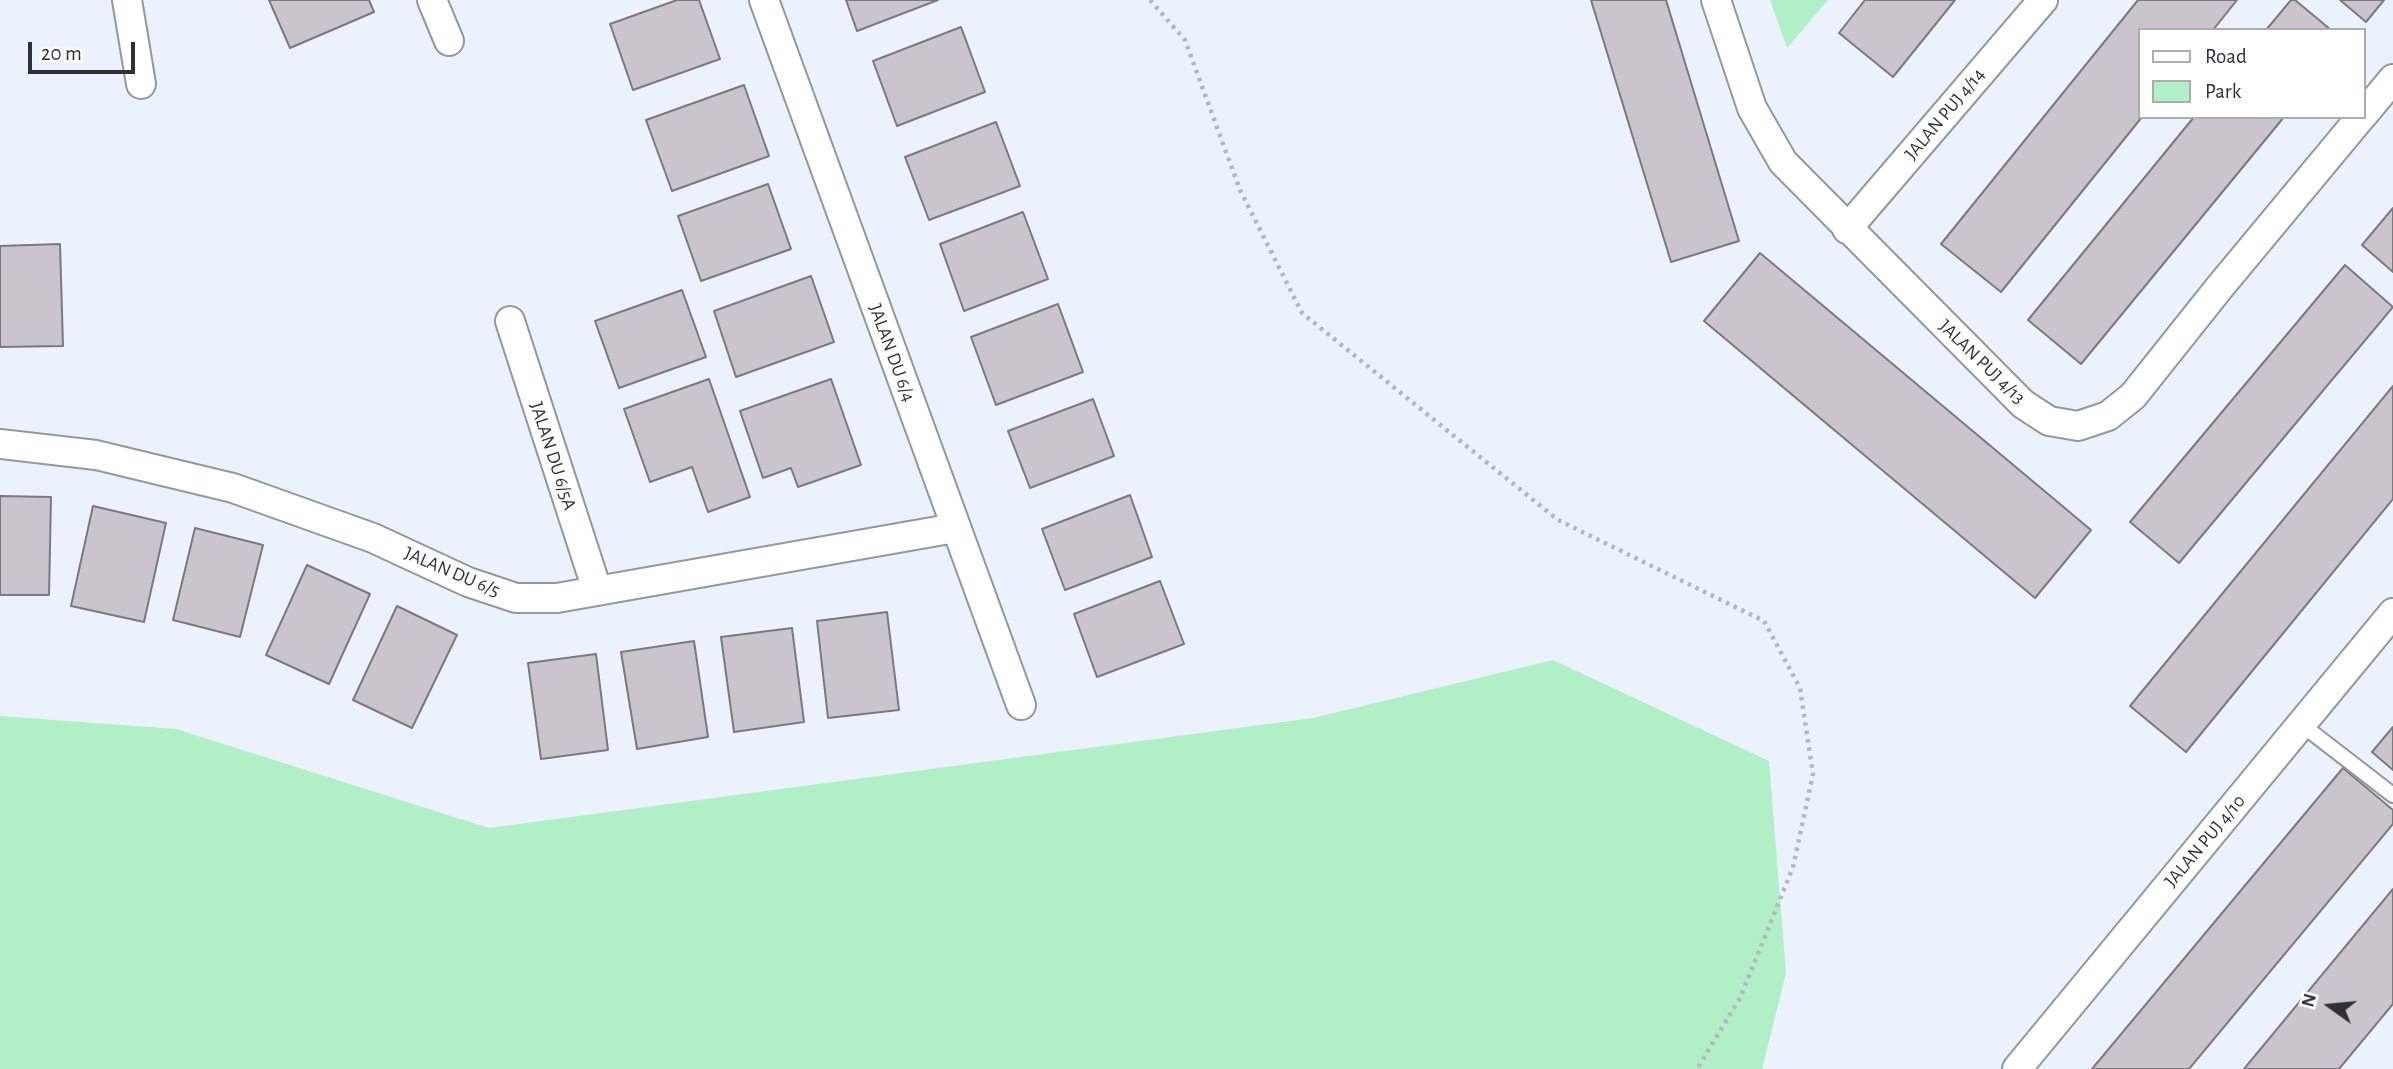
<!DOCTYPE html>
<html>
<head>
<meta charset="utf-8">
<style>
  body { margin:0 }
  #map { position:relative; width:2393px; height:1069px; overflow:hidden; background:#ecf2fb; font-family:"Alegreya Sans",sans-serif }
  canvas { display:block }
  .legend { position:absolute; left:2138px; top:28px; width:228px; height:91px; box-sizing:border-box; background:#fff; border:2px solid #acadae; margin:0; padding:9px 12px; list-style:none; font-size:21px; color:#2f3134 }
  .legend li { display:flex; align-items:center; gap:14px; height:35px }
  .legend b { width:35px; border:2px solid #acadae }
  .north { position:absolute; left:2295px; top:971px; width:70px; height:70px; -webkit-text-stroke:5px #fff; paint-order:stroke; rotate:285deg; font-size:19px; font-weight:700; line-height:28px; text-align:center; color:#2f3134 }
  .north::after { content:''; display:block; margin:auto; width:24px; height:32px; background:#2f3134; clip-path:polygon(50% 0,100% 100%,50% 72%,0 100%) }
  .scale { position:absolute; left:28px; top:42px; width:107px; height:32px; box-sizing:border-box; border:4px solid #2f3134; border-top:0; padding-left:9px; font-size:21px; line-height:24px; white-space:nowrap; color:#2f3134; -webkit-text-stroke:5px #fff; paint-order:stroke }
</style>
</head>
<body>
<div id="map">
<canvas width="2393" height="1069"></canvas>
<ul class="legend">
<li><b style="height:9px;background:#fff"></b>Road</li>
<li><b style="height:19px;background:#b1efc6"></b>Park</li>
</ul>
<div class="north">N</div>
<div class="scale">20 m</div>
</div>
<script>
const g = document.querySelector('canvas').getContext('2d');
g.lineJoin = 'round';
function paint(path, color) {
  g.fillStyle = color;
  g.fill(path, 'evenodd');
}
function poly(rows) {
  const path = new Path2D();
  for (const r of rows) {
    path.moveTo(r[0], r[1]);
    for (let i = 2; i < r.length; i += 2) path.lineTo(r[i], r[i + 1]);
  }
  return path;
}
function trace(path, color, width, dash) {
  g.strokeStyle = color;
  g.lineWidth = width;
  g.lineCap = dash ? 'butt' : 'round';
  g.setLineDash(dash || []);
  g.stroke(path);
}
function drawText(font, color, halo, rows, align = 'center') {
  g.font = font + ' "Alegreya Sans",sans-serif';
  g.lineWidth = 5;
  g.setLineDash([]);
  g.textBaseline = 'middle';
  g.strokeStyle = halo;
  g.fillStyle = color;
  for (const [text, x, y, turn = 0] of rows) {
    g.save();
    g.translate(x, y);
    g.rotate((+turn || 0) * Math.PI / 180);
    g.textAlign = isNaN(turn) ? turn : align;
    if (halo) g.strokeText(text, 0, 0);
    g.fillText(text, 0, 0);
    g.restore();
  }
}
const green = poly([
  [1770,0,1828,0,1787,48],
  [1553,660,1769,761,1786,973,1762,1069,0,1069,0,716,176,729,489,828,1313,718]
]);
const building = poly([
  [269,0,369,0,374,12,290,48,269,0],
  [677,0,699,0,720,59,633,90,610,24,677,0],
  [846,0,938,0,857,31,846,0],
  [1591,0,1666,0,1739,241,1671,262,1591,0],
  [1865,0,1955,0,1893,77,1839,33,1865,0],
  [2138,0,2237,0,2213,30,2139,30,2139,117,2142,117,2001,292,1941,244,2138,0],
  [2291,0,2295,0,2331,30,2266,30,2291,0],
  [2340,0,2384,0,2366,22,2340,0],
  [961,27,985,92,897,126,873,61,961,27],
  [744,85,769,156,672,191,646,120,744,85],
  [2194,117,2284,117,2081,364,2028,320,2194,117],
  [996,122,1020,186,929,220,905,157,996,122],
  [768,184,791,249,701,281,678,216,768,184],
  [2393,208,2393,272,2362,245,2393,208],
  [1023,212,1048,279,964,311,940,244,1023,212],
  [60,244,63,346,0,347,0,246,60,244],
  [1760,253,2091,530,2035,598,1704,321,1760,253],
  [2345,265,2393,307,2179,563,2130,522,2345,265],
  [811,276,834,342,736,377,714,311,811,276],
  [682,290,706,357,619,388,595,321,682,290],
  [1058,304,1083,372,996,405,971,337,1058,304],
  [709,379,750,497,708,512,692,467,650,482,624,409,709,379],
  [831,379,861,465,798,487,791,468,763,478,740,411,831,379],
  [2393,386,2393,499,2186,752,2130,706,2393,386],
  [1093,399,1114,456,1030,488,1008,431,1093,399],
  [1130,495,1152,557,1065,590,1042,529,1130,495],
  [0,496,51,497,49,595,0,595,0,496],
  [93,506,166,523,144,622,71,606,93,506],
  [195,528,263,545,240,637,173,620,195,528],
  [307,565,370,594,329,684,266,655,307,565],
  [1160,581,1184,644,1097,677,1074,614,1160,581],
  [397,606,457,635,412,728,353,700,397,606],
  [887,612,899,710,828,718,817,621,887,612],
  [792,628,804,722,734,732,721,637,792,628],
  [694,641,708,737,637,749,621,652,694,641],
  [596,654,608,750,541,759,528,663,596,654],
  [2393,727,2393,770,2372,752,2393,727],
  [2343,768,2393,810,2393,824,2189,1069,2092,1069,2343,768],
  [2393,889,2393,1004,2339,1069,2244,1069,2393,889]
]);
const path = poly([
  [1150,0,1185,40,1240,190,1302,313,1558,520,1764,621,1800,688,1813,774,1793,867,1740,998,1697,1069]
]);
const service = poly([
  [2301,724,2393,795]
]);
const minor = poly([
  [127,0,141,84],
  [432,0,449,41],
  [764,0,1021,705],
  [1716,0,1752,108,1783,162,2023,404,2049,421,2078,426,2108,416,2133,396,2219,288,2361,117],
  [2363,115,2393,79],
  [1847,229,2043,0],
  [510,321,597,590],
  [0,444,96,455,233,488,373,538,468,582,516,598,557,598,955,528],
  [2017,1069,2393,613]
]);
const streetNames = [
  ["JALAN PUJ 4/14",1945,114,-50],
  ["JALAN DU 6/4",892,353,70],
  ["JALAN PUJ 4/13",1982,362,44],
  ["JALAN DU 6/5A",553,456,72],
  ["JALAN DU 6/5",452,572,23],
  ["JALAN PUJ 4/10",2205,841,-50]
];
paint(green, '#b1efc6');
paint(building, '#cac5cd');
trace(building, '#7d7880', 2);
trace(service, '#9398a0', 18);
trace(minor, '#9398a0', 32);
trace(path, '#b3b7bf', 4.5, [3.5, 5]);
trace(service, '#fff', 14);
trace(minor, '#fff', 28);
drawText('19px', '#2f3134', '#fff', streetNames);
</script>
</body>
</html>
